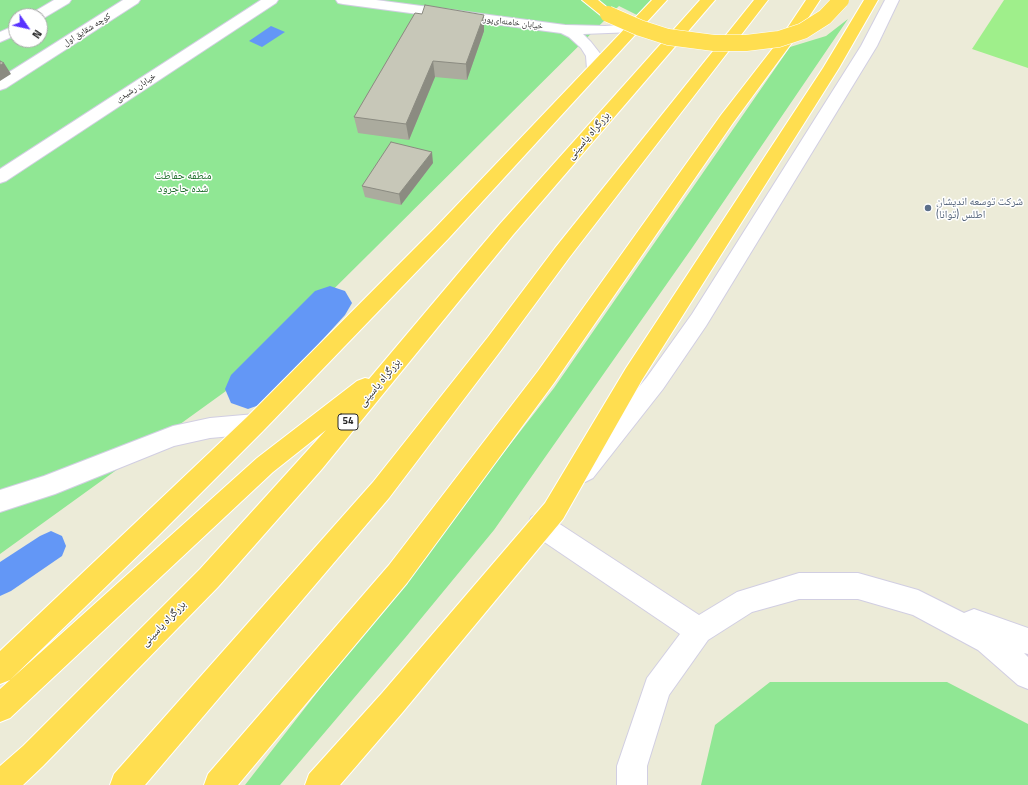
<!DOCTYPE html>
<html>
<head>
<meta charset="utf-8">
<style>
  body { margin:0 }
  #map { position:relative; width:1028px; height:785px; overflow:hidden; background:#ecebd8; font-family:"Titillium Web",sans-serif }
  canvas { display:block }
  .north { position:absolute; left:8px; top:8px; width:40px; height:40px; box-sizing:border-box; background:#fff; border:1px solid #a9a9a9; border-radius:50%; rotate:124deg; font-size:11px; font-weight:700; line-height:16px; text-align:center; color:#282828 }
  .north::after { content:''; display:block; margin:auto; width:14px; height:18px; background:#5932ff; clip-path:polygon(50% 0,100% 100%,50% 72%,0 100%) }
</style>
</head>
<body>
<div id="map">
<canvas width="1028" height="785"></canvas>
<div class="north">N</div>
</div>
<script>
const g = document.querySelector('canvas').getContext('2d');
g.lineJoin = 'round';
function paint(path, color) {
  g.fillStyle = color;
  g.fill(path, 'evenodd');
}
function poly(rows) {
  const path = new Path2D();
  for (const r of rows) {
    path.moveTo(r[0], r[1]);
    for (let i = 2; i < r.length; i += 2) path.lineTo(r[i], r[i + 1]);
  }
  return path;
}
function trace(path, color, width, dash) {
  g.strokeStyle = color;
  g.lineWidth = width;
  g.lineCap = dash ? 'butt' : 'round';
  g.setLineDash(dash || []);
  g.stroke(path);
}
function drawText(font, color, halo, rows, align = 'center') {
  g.font = font + ' "Titillium Web","Noto Naskh Arabic",sans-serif';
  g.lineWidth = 3;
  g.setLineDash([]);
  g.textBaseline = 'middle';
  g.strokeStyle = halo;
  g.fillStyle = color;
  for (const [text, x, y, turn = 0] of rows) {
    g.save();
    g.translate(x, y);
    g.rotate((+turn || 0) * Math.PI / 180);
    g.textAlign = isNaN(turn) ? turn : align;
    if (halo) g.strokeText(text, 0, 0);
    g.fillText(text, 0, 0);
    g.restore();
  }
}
const green = poly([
  [0,0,653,0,637,15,619,6,244,378,0,554],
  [16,16,40,16,40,40,16,40],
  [848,19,692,248,494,530,405,638,280,785,245,785,554,388,790,47,826,36],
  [770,682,947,682,1028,724,1028,785,701,785,715,725]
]);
const pitch = poly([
  [1004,0,1028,0,1028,68,972,49]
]);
const water = poly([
  [271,26,285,32,262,47,249,41]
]);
const canal = poly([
  [51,531,62,536,66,546,62,556,11,591,0,596,0,562,40,536,51,531]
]);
const river = poly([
  [330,286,345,291,352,303,345,315,265,403,248,409,231,403,225,389,231,375,315,291,330,286]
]);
const minor = poly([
  [54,0,71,0,69,3,42,19,40,20,40,16,30,16,32,13,54,0],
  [123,0,140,0,138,3,6,88,0,90,0,78,123,0],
  [261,0,278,0,276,3,6,181,0,183,0,169,261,0],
  [336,0,376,0,565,25,605,26,634,24,639,25,641,28,639,31,634,32,583,34,591,42,602,56,603,69,600,72,595,74,590,72,587,69,586,56,581,48,569,37,561,33,343,4,338,3,336,0],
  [885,0,899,0,877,46,706,326,663,389,593,478,585,482,577,478,573,471,577,464,647,377,692,314,861,46,885,0],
  [16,25,16,35,0,42,0,32,16,25],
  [255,414,263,417,266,424,263,431,255,434,210,438,174,446,55,494,0,512,0,490,44,476,173,426,210,418,255,414],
  [540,513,549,517,699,615,737,592,799,573,858,573,918,590,964,613,974,609,1028,628,1028,654,1024,653,1028,657,1028,689,1018,685,978,650,913,615,858,599,799,599,752,612,708,640,669,695,647,766,647,785,617,785,617,766,647,678,680,634,531,533,528,525,531,517,540,513]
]);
const highway = poly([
  [582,0,598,0,615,14,613,17,608,18,603,17,582,0],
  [652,0,667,0,449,238,263,431,158,536,10,680,0,684,0,651,247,417,435,228,652,0],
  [700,0,715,0,513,235,322,469,218,587,43,766,23,785,0,785,0,766,23,746,200,569,326,430,273,472,10,718,0,722,0,689,257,458,357,381,365,378,369,379,499,225,700,0],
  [754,0,768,0,569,258,502,349,389,498,145,785,110,785,114,774,373,482,488,337,555,248,754,0],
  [806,0,820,0,791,44,733,123,554,383,407,583,238,785,204,785,208,774,389,565,538,371,721,115,780,39,806,0],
  [864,0,878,0,839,68,642,380,563,519,402,713,340,785,305,785,309,774,382,693,545,503,626,368,823,68,864,0]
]);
const highwayBridge = poly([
  [608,14,640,28,668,37,714,43,746,43,779,39,803,31,825,17,841,0]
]);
const wall = poly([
  [415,13,484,31,467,80,435,77,409,140,358,133,354,117],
  [433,163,401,205,365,197,362,186]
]);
const shadedWall = poly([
  [484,15,484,31,467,80,466,64],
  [433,61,435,77,409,140,406,124],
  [4,63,11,74,0,81,0,65],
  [432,152,433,163,401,205,399,194]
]);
const building = poly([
  [425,5,484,15,466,64,433,61,406,124,354,117,415,13,422,14,425,5],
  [0,61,4,63,0,65,0,61],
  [391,142,432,152,399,194,362,186,391,142]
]);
const markers = [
  [928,208,4,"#5c6f8a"]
];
const farStreetnames = [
  ["خیابان خامنه‌ای‌پور",513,23,7],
  ["کوچه شقایق اول",87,30,-32],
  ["خیابان رشیدی",136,88,-33]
];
const shields = [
  [348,422,20]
];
const shieldNames = [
  ["54",348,422]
];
const streetNames = [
  ["بزرگراه یاسینی",589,136,-49],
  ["بزرگراه یاسینی",380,383,-50],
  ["بزرگراه یاسینی",164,624,-46]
];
const parkNames = [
  ["منطقه حفاظت",183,176],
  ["شده جاجرود",183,189]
];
const serviceNames = [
  ["شرکت توسعه اندیشان",936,202],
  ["اطلس (توانا)",936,215]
];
paint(green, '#90e794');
paint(pitch, '#9fef8b');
paint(water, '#6397f6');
paint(canal, '#6397f6');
paint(river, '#6397f6');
trace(minor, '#d1cee2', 2);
trace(highway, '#fff', 2);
paint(minor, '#fff');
paint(highway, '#ffde50');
trace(highwayBridge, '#fff', 17, []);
trace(highwayBridge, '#ffde50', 16);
paint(wall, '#abab9e');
paint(shadedWall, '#8b8b81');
paint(building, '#c7c7b8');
trace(building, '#8b8b81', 1);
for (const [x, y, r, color] of markers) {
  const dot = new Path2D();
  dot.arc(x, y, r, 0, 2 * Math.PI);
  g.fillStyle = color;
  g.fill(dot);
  trace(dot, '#fff', 1.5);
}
drawText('9px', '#282828', '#fff', farStreetnames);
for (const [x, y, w] of shields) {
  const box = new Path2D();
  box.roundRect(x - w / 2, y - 8, w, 16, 3);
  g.fillStyle = '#fff';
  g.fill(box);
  trace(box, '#282828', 1);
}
drawText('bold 10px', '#282828', null, shieldNames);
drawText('11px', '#282828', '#fff', streetNames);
drawText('11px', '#156823', '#fff', parkNames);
drawText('11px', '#4e5e75', '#fff', serviceNames, 'left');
</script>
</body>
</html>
